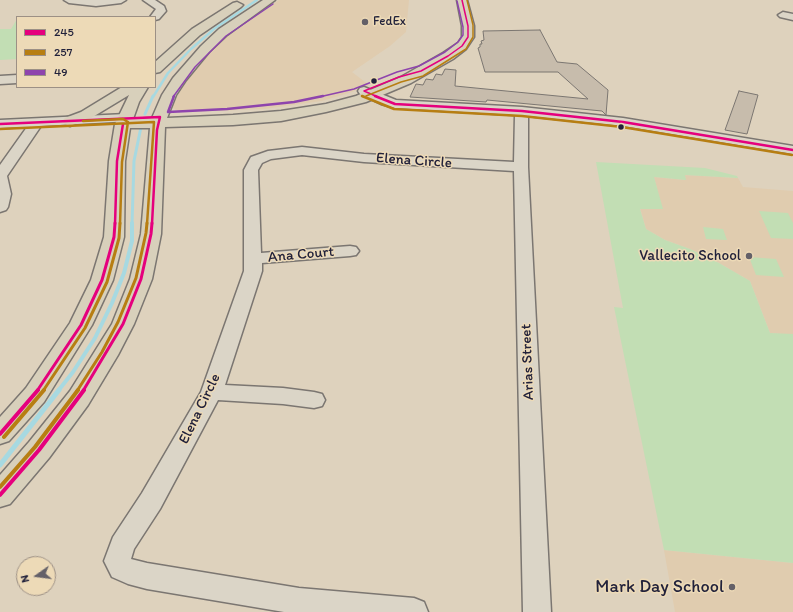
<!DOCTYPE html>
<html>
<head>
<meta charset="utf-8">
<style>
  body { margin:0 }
  #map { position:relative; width:793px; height:612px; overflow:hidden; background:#ded2bd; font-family:Itim,sans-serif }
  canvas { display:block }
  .legend { position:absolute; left:16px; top:16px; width:140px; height:72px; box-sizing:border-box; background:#eddab7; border:1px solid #9c9085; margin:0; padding:5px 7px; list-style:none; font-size:12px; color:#22223b }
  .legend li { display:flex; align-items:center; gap:8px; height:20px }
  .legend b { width:20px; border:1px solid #9c9085 }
  .north { position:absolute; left:16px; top:556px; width:40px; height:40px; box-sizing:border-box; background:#eddab7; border:1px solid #9c9085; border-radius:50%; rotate:256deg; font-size:11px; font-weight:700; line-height:16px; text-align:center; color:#22223b }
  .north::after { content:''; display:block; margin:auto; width:14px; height:18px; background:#646068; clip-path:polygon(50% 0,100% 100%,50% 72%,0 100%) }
</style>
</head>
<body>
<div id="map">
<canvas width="793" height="612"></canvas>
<ul class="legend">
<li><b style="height:5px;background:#e5007d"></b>245</li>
<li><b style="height:5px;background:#b77e12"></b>257</li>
<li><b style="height:5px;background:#8e44ad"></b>49</li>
</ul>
<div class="north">N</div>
</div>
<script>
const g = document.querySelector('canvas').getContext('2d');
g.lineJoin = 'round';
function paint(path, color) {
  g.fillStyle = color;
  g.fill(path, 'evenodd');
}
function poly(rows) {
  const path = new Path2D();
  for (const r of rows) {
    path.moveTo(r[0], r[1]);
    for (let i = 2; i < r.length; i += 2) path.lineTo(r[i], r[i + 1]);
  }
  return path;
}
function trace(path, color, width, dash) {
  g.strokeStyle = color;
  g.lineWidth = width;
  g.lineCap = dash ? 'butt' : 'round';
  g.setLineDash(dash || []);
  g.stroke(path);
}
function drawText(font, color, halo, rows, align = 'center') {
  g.font = font + ' Itim,sans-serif';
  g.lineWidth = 3;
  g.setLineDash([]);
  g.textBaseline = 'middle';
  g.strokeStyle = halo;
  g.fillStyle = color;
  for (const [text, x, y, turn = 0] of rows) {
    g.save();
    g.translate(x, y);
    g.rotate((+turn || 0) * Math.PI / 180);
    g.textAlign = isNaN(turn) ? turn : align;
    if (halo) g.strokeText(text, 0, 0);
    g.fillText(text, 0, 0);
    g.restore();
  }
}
const built = poly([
  [279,0,409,0,406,32,390,46,352,72,369,85,352,92,322,101,264,109,188,112,178,111,172,107,182,86,212,50,222,40],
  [684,175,738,178,743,187,793,191,793,335,770,333,750,281,719,263,690,249,665,240,646,229,640,208,662,209,654,177,686,180],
  [664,550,793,563,793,612,675,612]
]);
const green = poly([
  [17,19,17,59,0,60,0,29,11,29],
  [596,162,705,168,737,176,738,178,685,175,686,180,654,177,663,209,640,209,646,229,665,240,690,249,719,263,750,281,770,333,793,334,793,563,664,550,614,307,623,308],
  [759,211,788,213,793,223,793,239,771,238],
  [703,227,723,229,727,240,706,239],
  [749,257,776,259,784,277,756,275]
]);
const streamFar3 = poly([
  [153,97,168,73,191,49,214,29,257,0]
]);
const streamFar2 = poly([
  [145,114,153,96],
  [132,224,134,161,141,127]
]);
const streamFar1 = poly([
  [58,391,73,372,95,338,112,303,124,273,132,241,132,223]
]);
const stream = poly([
  [0,465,59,390]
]);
const building = poly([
  [540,30,557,62,577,64,608,90,606,115,602,111,487,100,486,102,471,101,410,97,416,84,423,85,426,79,433,80,436,74,442,75,445,69,456,70,455,86,588,99,558,72,485,72,478,48,480,47,480,44,482,44,481,41,484,40,483,31,540,30],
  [739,91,758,95,747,134,725,130,739,91]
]);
const minor = poly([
  [64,0,126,0,121,3,96,6,69,3,64,0],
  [143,0,155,0,164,6,166,11,159,19,155,20,155,17,150,17,156,9,143,0],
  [783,12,793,14,793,20,780,17,778,15,783,12],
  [17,75,17,83,0,84,0,76,17,75],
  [364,87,396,100,522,107,623,118,793,146,793,154,623,126,528,116,528,167,551,612,523,612,514,171,364,162,302,155,271,159,262,163,258,170,261,253,350,246,356,247,359,251,356,255,350,256,262,263,262,271,225,385,283,388,314,392,322,394,325,400,322,406,314,408,283,404,218,400,160,509,134,549,131,559,147,563,299,588,414,598,424,602,428,612,284,612,147,589,128,584,112,577,104,561,113,537,142,493,201,392,244,271,244,170,251,157,268,151,302,147,364,154,514,162,515,115,395,108,381,104,360,94,358,91,360,88,364,87],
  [126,114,131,115,133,118,131,121,41,126,7,176,11,194,8,207,6,210,0,212,0,165,27,127,0,128,0,120,126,114]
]);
const major = poly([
  [263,0,275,0,227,35,209,52,186,80,176,95,167,118,233,115,281,111,326,104,356,96,401,77,443,53,458,43,462,37,462,26,457,0,467,0,474,26,474,37,466,49,453,59,411,83,366,102,326,112,281,121,233,125,165,127,161,234,152,279,134,324,118,355,88,405,49,458,10,504,0,507,0,475,29,442,70,391,112,324,130,279,141,234,150,128,130,128,125,161,124,237,113,280,92,325,44,402,9,441,0,444,0,417,26,388,70,323,91,280,104,237,109,161,115,124,129,95,91,118,70,126,65,124,62,121,65,118,81,112,122,87,148,87,139,102,133,119,152,118,162,95,173,78,201,46,219,29,263,0],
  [237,2,243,5,241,7,200,35,160,72,155,73,155,62,192,29,233,3,237,2]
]);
const bus1Far3 = poly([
  [364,91,378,97],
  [364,91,399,77,421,71,448,56,462,46,468,37,468,26,462,0]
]);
const bus1Far2 = poly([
  [375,96,395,104,522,111,623,122,793,150],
  [0,124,160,117,157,130,152,224],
  [115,224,117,161,123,124]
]);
const bus1Far1 = poly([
  [37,391,81,325,102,280,114,237,115,223],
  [83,391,123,324,141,279,151,234,152,223]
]);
const bus1 = poly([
  [0,434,38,390],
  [0,495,39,450,84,390]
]);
const bus2Far3 = poly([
  [362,96,364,97],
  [366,96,401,82,423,76,466,49,473,37,473,25,467,0]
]);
const bus2Far2 = poly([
  [362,96,394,109,522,116,622,127,792,155],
  [83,121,123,119,128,122,122,162,120,224],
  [0,129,154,122,147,224]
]);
const bus2Far1 = poly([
  [43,391,85,328,107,282,119,238,120,223],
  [77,391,102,352,118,322,136,278,146,233,147,223]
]);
const bus2 = poly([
  [4,437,44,390],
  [0,487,35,447,78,390]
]);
const bus3Far1 = poly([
  [173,97,195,67,226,36,273,4],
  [319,97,354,89,397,72,419,66,445,52,458,42,463,35,463,27,457,1]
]);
const bus3 = poly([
  [174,96,168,112,227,109,294,102,323,96]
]);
const markers = [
  [365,22,4,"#646068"],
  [374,81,3.5,"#22223b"],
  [621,127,3.5,"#22223b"],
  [749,256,4,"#646068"],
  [732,587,4,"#646068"]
];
const farPoinames = [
  ["FedEx",373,22]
];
const streetNames = [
  ["Elena Circle",414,161,4],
  ["Ana Court",301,255,-5],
  ["Arias Street",528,362,-92],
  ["Elena Circle",200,409,-64]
];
const poiNames = [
  ["Vallecito School",741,256]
];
const nearPoinames = [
  ["Mark Day School",724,587]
];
paint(built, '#e0ccaf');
paint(green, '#c2deb4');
trace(streamFar3, '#a7d9e1', 2.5);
trace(streamFar2, '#a7d9e1', 3);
trace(streamFar1, '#a7d9e1', 4);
trace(stream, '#a7d9e1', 5);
paint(building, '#c7bcac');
trace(building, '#7b7671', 1);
trace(minor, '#7b7671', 3);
trace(major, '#7b7671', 3);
paint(minor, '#dbd5c7');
paint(major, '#d8d0bb');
trace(bus1Far3, '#e5007d', 1.5);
trace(bus1Far2, '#e5007d', 2.5);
trace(bus1Far1, '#e5007d', 3);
trace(bus1, '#e5007d', 4);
trace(bus2Far3, '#b77e12', 1.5);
trace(bus2Far2, '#b77e12', 2.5);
trace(bus2Far1, '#b77e12', 3);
trace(bus2, '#b77e12', 4);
trace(bus3Far1, '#8e44ad', 1.5);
trace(bus3, '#8e44ad', 2.5);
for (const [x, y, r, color] of markers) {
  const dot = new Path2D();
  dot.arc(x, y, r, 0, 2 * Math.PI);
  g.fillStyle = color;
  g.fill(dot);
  trace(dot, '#eddab7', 1.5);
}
drawText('13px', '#22223b', '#eddab7', farPoinames, 'left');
drawText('15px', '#22223b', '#eddab7', streetNames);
drawText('15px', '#22223b', '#eddab7', poiNames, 'right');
drawText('18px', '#22223b', '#eddab7', nearPoinames, 'right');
</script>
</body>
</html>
